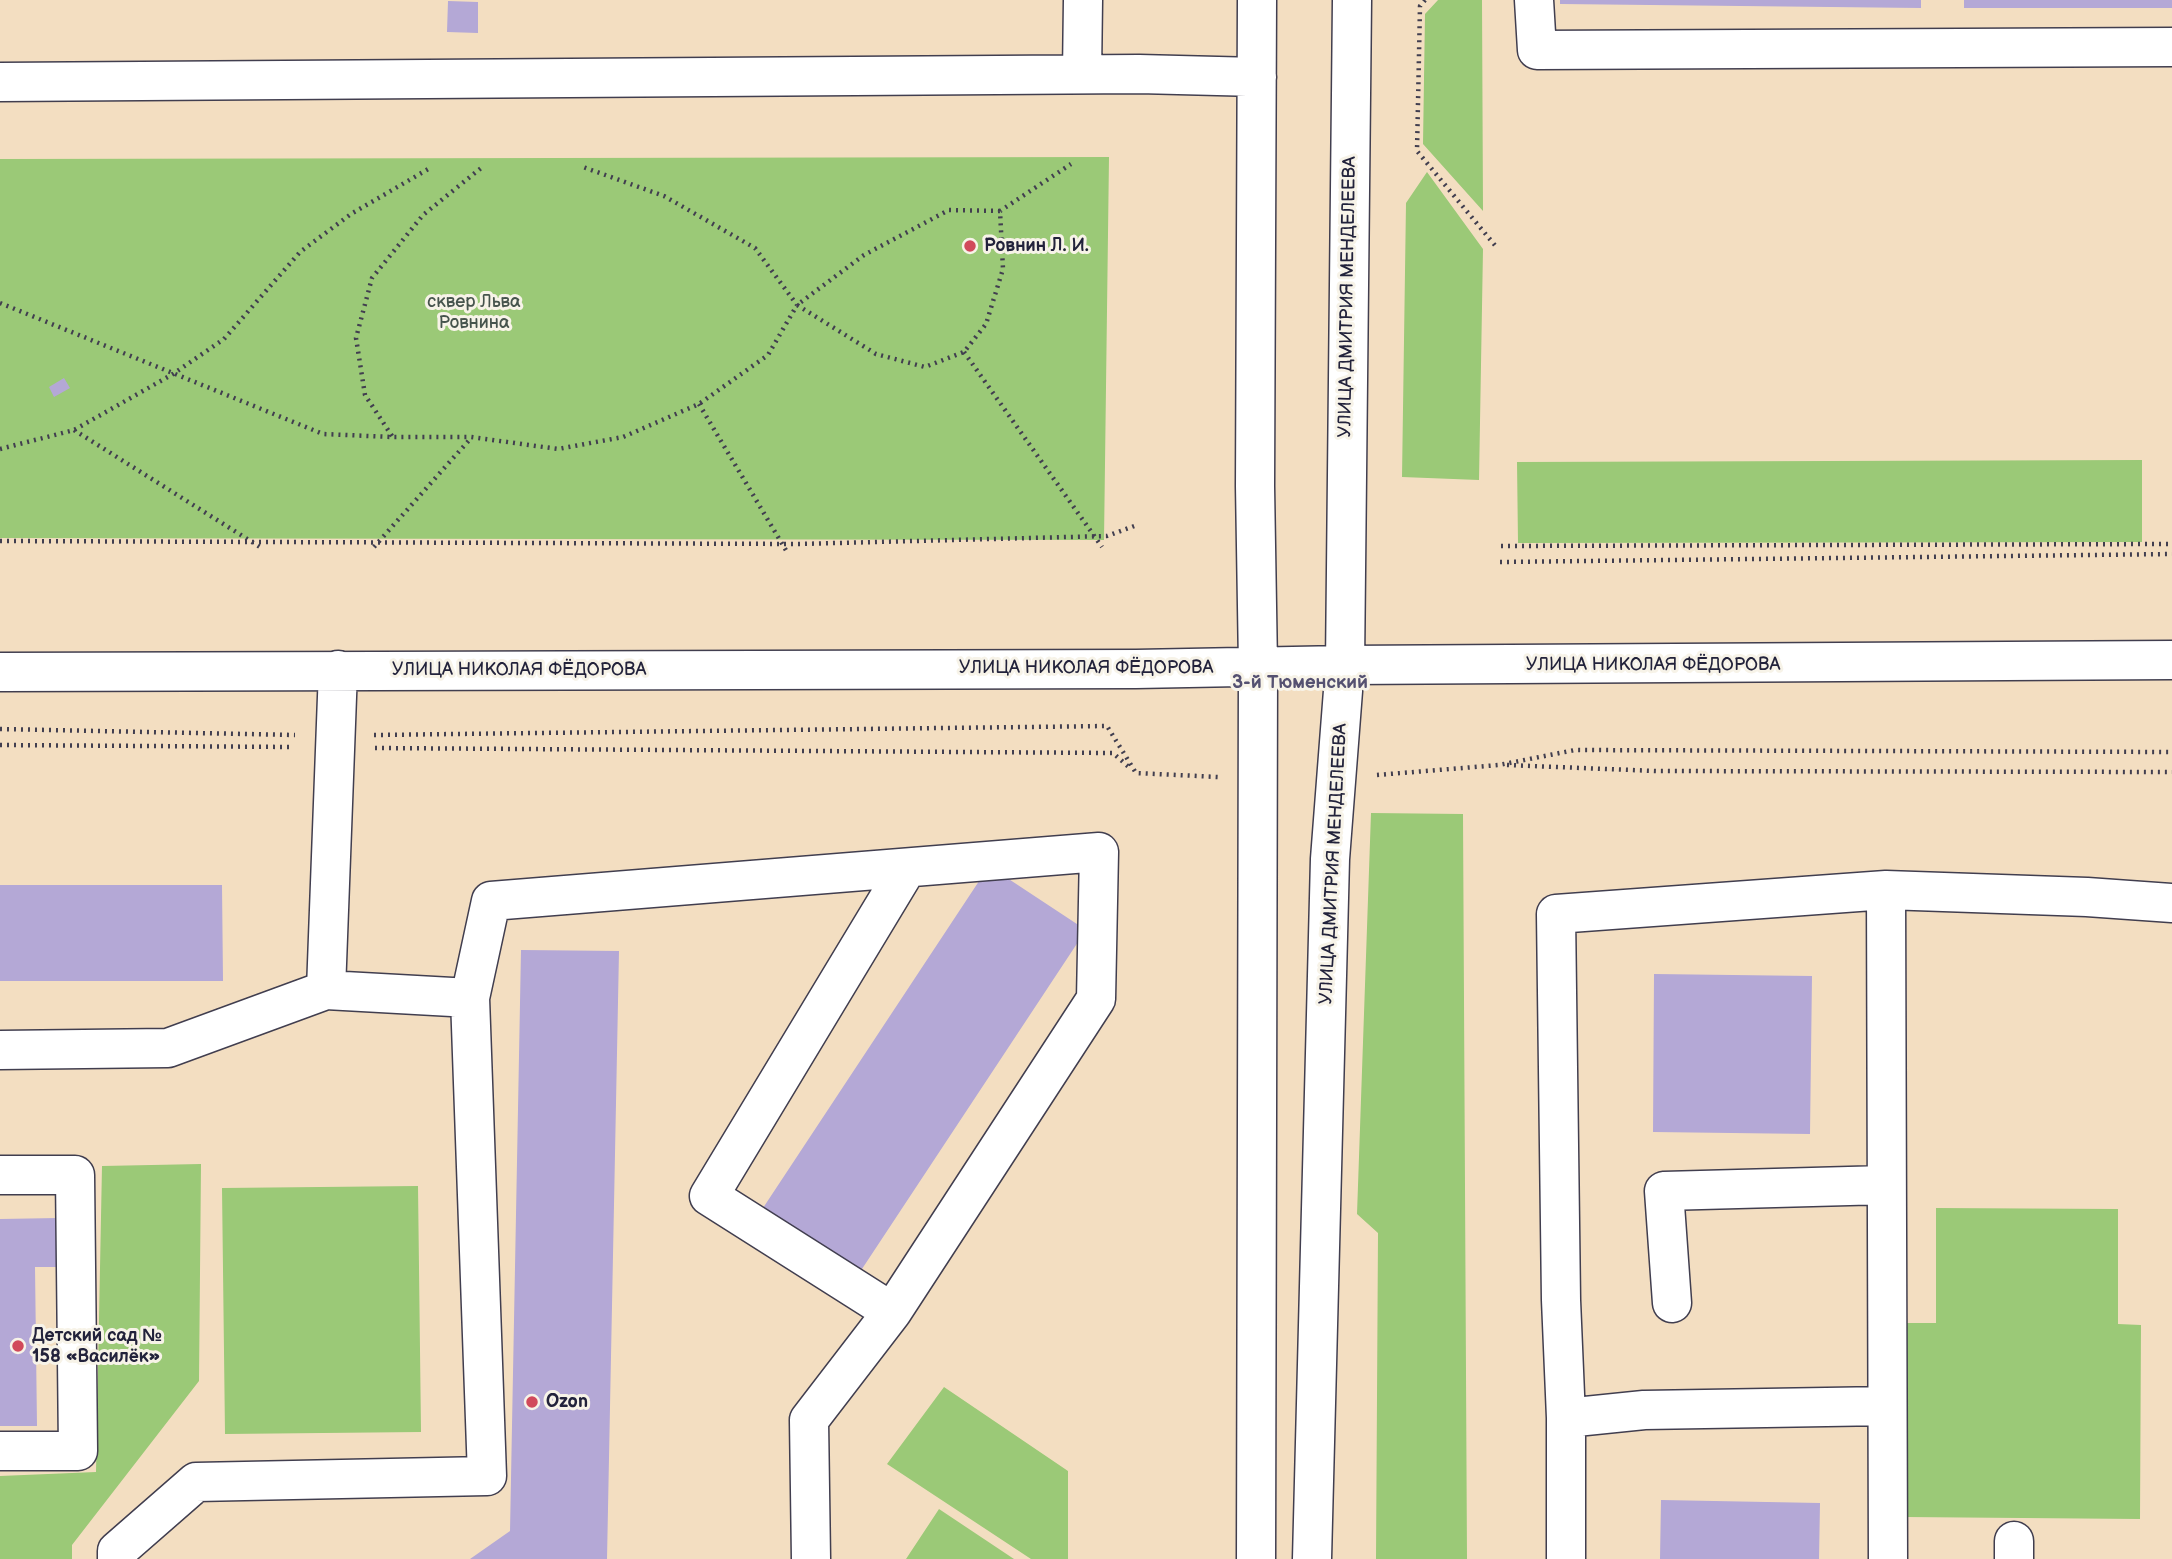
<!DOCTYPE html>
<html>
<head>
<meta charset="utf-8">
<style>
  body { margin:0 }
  canvas { display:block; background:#f3dec1 }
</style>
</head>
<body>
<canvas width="2172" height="1559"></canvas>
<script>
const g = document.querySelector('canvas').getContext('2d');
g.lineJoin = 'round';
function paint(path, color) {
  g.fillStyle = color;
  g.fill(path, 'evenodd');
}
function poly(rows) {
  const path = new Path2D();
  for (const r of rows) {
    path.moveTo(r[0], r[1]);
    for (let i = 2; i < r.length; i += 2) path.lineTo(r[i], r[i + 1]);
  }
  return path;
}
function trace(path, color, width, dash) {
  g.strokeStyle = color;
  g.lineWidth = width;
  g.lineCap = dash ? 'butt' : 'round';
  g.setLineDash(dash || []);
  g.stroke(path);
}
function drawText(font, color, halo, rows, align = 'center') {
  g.font = font + ' "Balsamiq Sans",sans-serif';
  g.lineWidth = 6;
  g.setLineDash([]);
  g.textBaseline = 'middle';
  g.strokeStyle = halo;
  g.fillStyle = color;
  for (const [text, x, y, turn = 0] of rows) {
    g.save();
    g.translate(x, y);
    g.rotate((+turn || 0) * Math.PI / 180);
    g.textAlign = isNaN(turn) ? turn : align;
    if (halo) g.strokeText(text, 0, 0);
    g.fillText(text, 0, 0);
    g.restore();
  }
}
const green = poly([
  [1438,0,1482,0,1483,211,1423,144,1425,14],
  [1109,157,1104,540,0,538,0,159],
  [1427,172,1483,249,1479,480,1402,477,1406,203],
  [2142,460,2142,542,1518,543,1517,462],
  [1371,813,1463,814,1467,1559,1376,1559,1378,1233,1357,1214],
  [201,1164,199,1381,72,1545,72,1559,0,1559,0,1476,96,1472,102,1166],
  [418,1186,421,1432,225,1434,222,1188],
  [1936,1208,2118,1209,2118,1324,2141,1325,2140,1519,1905,1517,1906,1323,1936,1323],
  [944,1387,1068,1471,1068,1559,1031,1559,887,1464],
  [939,1509,1014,1559,906,1559]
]);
const building = poly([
  [1560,0,1921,0,1921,8,1560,4],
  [1964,0,2172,0,2172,8,1964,8],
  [448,1,478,2,478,33,447,32],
  [64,378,70,388,54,397,49,387],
  [989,866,1086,930,858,1275,761,1211],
  [0,885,222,885,223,981,0,981],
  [521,950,619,951,607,1559,470,1559,510,1531],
  [1654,974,1812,976,1810,1134,1653,1132],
  [58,1218,59,1267,35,1267,37,1426,0,1426,0,1219],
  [1661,1500,1820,1503,1819,1559,1660,1559]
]);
const path = poly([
  [1425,0,1420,6,1417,151,1498,249],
  [1000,211,949,210,864,255,797,305,876,354,925,367,964,352,986,324,1003,269,1000,211,1071,164],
  [0,303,323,434,392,437,471,437,558,449,623,437,699,404,768,355,797,305,755,248,664,196,583,167],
  [964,352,1102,547],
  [699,404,787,552],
  [74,430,260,547],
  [392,436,365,395,356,338,372,278,423,215,481,168],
  [0,449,74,430,173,374,224,339,300,252,351,214,430,168],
  [0,541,799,544,1107,536,1137,525],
  [1501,546,2172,544],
  [374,547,471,438],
  [1500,562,2172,554],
  [0,729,295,735],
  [374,735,1107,726,1136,773,1218,777],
  [0,745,293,747],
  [375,748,1113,753,1131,769],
  [1507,765,1656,771,2172,772],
  [1377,775,1499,765,1575,750,2172,752]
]);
const minor = poly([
  [1534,0,1537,50,2172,47],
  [1082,74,1083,0],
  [0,82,1139,74,1257,77],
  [0,672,1136,669,1345,665,2172,660],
  [1886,890,1888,1559],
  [326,990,338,670],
  [0,1050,168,1048,326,990,470,998,491,901,1099,852,1096,999,892,1312,709,1196,907,868],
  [0,1175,75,1175,78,1451,0,1451],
  [1672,1303,1664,1191,1886,1185],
  [1566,1418,1644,1410,1887,1406],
  [2014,1541,2014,1559],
  [117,1559,117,1551,196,1482,487,1476,470,998],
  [811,1559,809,1420,892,1312],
  [1256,1559,1258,666,1255,486,1257,0],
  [1312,1559,1330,859,1345,665,1352,0],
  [1566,1559,1566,1418,1561,1300,1556,914,1886,890,2087,897,2172,903]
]);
const markers = [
  [970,246,7,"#d1495b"],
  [18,1346,7,"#d1495b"],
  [532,1402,7,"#d1495b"]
];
const poiNames = [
  ["Ровнин Л. И.",984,246],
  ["Детский сад №",32,1336],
  ["158 «Василёк»",32,1357],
  ["Ozon",546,1402]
];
const streetNames = [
  ["УЛИЦА ДМИТРИЯ МЕНДЕЛЕЕВА",1348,297,-89],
  ["УЛИЦА НИКОЛАЯ ФЁДОРОВА",1653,665],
  ["УЛИЦА НИКОЛАЯ ФЁДОРОВА",1086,668],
  ["УЛИЦА НИКОЛАЯ ФЁДОРОВА",519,670],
  ["УЛИЦА ДМИТРИЯ МЕНДЕЛЕЕВА",1334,864,-87]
];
const parkNames = [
  ["сквер Льва",474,302],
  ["Ровнина",474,323]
];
const neighbourhoodNames = [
  ["3-й Тюменский",1300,683]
];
paint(green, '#9bc977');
paint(building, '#b4a8d6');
trace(minor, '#413e4f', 41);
trace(path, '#413e4f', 4.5, [2, 5]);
trace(minor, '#fff', 38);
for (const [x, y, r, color] of markers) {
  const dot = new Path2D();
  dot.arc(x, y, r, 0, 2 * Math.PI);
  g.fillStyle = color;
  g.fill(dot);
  trace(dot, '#f7f3e8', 2.5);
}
drawText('bold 18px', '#22223b', '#f7f3e8', poiNames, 'left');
drawText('18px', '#22223b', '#f7f3e8', streetNames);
drawText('18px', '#46544d', '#f7f3e8', parkNames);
drawText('bold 19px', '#555171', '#f7f3e8', neighbourhoodNames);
</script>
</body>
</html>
